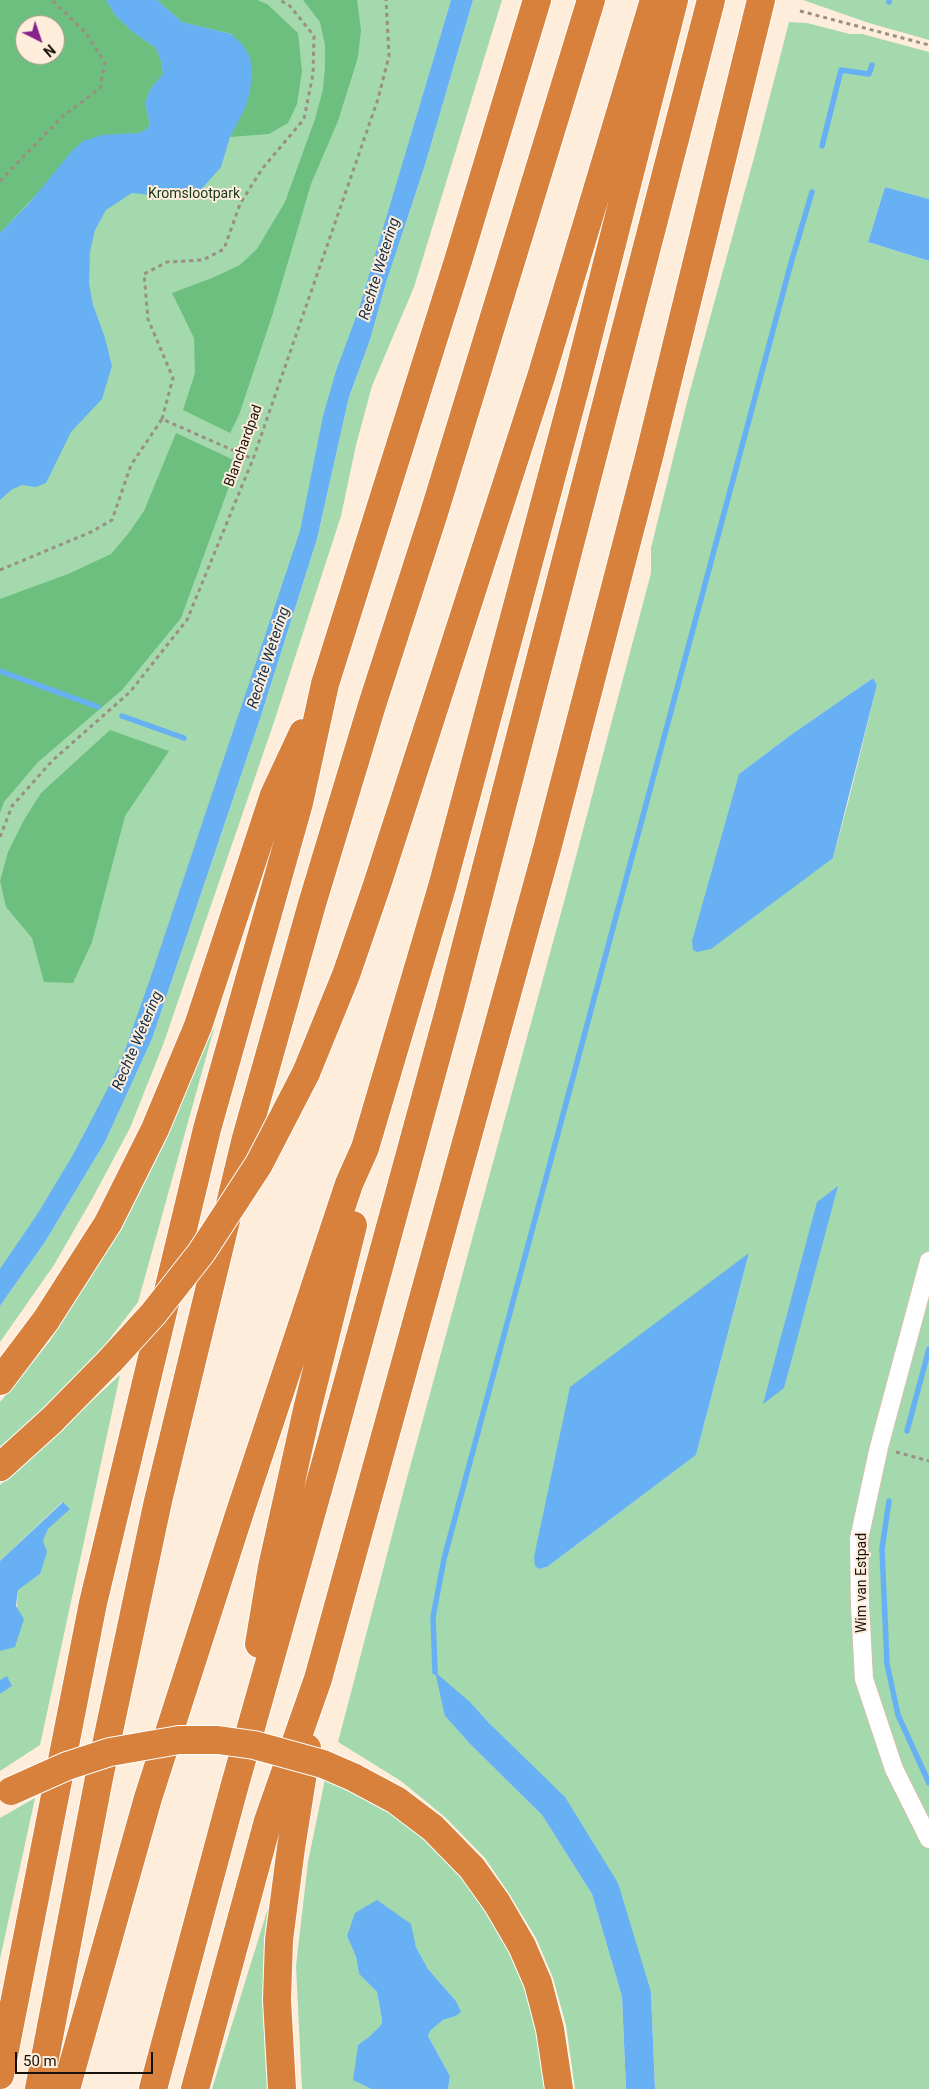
<!DOCTYPE html>
<html>
<head>
<meta charset="utf-8">
<style>
  body { margin:0 }
  #map { position:relative; width:929px; height:2089px; overflow:hidden; background:#feeddb; font-family:Roboto,sans-serif }
  canvas { display:block }
  .north { position:absolute; left:15px; top:15px; width:50px; height:50px; box-sizing:border-box; background:#feeddb; border:1px solid #a29588; border-radius:50%; rotate:139deg; font-size:14px; font-weight:700; line-height:20px; text-align:center; color:#17120c }
  .north::after { content:''; display:block; margin:auto; width:18px; height:22px; background:#86228a; clip-path:polygon(50% 0,100% 100%,50% 72%,0 100%) }
  .scale { position:absolute; left:15px; top:2052px; width:138px; height:22px; box-sizing:border-box; border:2px solid #17120c; border-top:0; padding-left:6px; font-size:15px; line-height:18px; white-space:nowrap; color:#17120c; -webkit-text-stroke:4px #feeddb; paint-order:stroke }
</style>
</head>
<body>
<div id="map">
<canvas width="929" height="2089"></canvas>
<div class="north">N</div>
<div class="scale">50 m</div>
</div>
<script>
const g = document.querySelector('canvas').getContext('2d');
g.lineJoin = 'round';
function paint(path, color) {
  g.fillStyle = color;
  g.fill(path, 'evenodd');
}
function poly(rows) {
  const path = new Path2D();
  for (const r of rows) {
    path.moveTo(r[0], r[1]);
    for (let i = 2; i < r.length; i += 2) path.lineTo(r[i], r[i + 1]);
  }
  return path;
}
function trace(path, color, width, dash) {
  g.strokeStyle = color;
  g.lineWidth = width;
  g.lineCap = dash ? 'butt' : 'round';
  g.setLineDash(dash || []);
  g.stroke(path);
}
function drawText(font, color, halo, rows, align = 'center') {
  g.font = font + ' Roboto,sans-serif';
  g.lineWidth = 4;
  g.setLineDash([]);
  g.textBaseline = 'middle';
  g.strokeStyle = halo;
  g.fillStyle = color;
  for (const [text, x, y, turn = 0] of rows) {
    g.save();
    g.translate(x, y);
    g.rotate((+turn || 0) * Math.PI / 180);
    g.textAlign = isNaN(turn) ? turn : align;
    if (halo) g.strokeText(text, 0, 0);
    g.fillText(text, 0, 0);
    g.restore();
  }
}
const green = poly([
  [0,0,451,0,389,210,270,662,115,1105,0,1291],
  [25,25,55,25,55,55,25,55],
  [473,0,502,0,414,287,372,386,356,445,341,516,273,725,163,1045,130,1128,92,1199,54,1265,0,1342,0,1306,45,1242,105,1142,152,1039,260,719,317,539,349,397,370,340,386,283,425,165],
  [803,0,929,0,929,40,869,23],
  [789,22,807,23,850,34,862,34,929,52,929,199,885,187,868,242,929,261,929,2089,655,2089,651,1992,491,1725,471,1703,445,1716,471,1745,542,1815,592,1894,622,1997,626,2089,575,2089,566,2025,553,1978,536,1938,510,1895,485,1858,445,1817,401,1781,338,1742,407,1478,565,898,651,573,651,548,688,398,755,154],
  [873,678,877,685,849,799,833,858,739,774,792,734],
  [749,1253,696,1455,547,1567,539,1569],
  [215,1025,138,1302,91,1363,0,1452,0,1402,50,1341,127,1216,149,1174],
  [120,1375,40,1745,0,1771,0,1694,11,1686,7,1677,0,1680,0,1651,15,1646,18,1589,40,1574,43,1541,48,1528,69,1509,62,1502,0,1561,0,1485],
  [325,1779,369,1799,427,1835,488,1909,529,1987,549,2089,448,2089,450,2076,428,2036,430,2031,443,2020,456,2016,460,2012,456,2001,428,1969,416,1947,410,1924,347,1936,356,1957,359,1974,377,1992,382,2020,381,2025,369,2038,358,2045,357,2082,371,2089,302,2089,296,1966,308,1862],
  [35,1798,0,1959,0,1818],
  [268,1908,265,1977,270,2089,212,2089]
]);
const forest = poly([
  [0,0,106,0,115,15,133,32,156,48,161,61,163,74,151,88,145,103,150,125,147,129,139,133,129,134,46,184,0,233],
  [25,25,55,25,55,55,25,55],
  [157,0,257,0,267,4,298,33,302,71,297,104,288,123,269,134,230,137,244,108,250,91,232,34,182,22],
  [303,0,357,0,361,30,358,57,338,121,311,184,272,316,239,415,230,433,183,410,195,373,194,338,172,293,212,278,240,265,257,249,285,202,315,119,323,89,325,68,325,45,320,22],
  [176,433,238,462,181,618,122,690,38,762,4,802,0,813,0,599,68,574,111,554,128,534,144,511],
  [110,730,169,751,125,816,92,942,73,983,44,982,32,938,6,907,0,881,8,852,24,820,41,793]
]);
const water = poly([
  [106,0,157,0,182,22,231,34,242,44,250,57,252,73,250,91,245,108,230,137,221,167,198,193,181,198,132,193,106,210,95,230,90,252,89,283,93,305,105,338,112,366,102,399,71,432,46,483,36,487,22,485,11,490,0,500,0,233,30,202,71,152,83,141,102,135,139,133,147,129,150,124,145,103,151,88,163,74,161,61,156,48,133,32,115,15],
  [451,0,473,0,425,165,386,283,370,340,349,397,317,539,260,719,152,1039,105,1142,45,1242,0,1306,0,1269,38,1213,73,1155,119,1067,150,979,300,531,323,416,336,371,359,309],
  [885,187,929,199,929,261,868,242],
  [873,678,877,685,833,858,711,949,697,952,693,950,692,941,739,774,792,734],
  [838,1186,784,1388,763,1404,817,1202],
  [749,1253,696,1455,547,1567,539,1569,535,1566,534,1557,570,1387],
  [63,1502,70,1509,48,1529,43,1541,47,1552,40,1574,18,1590,16,1606,24,1619,15,1647,0,1651,0,1561],
  [435,1672,471,1703,491,1725,565,1797,618,1883,651,1992,655,2089,626,2089,622,1997,592,1894,542,1815,471,1745,445,1716],
  [7,1676,12,1686,0,1694,0,1680],
  [377,1900,411,1924,416,1947,428,1969,456,2001,461,2012,456,2016,443,2020,430,2031,428,2036,450,2076,448,2089,371,2089,353,2080,358,2045,369,2037,381,2025,382,2020,377,1992,359,1974,356,1957,347,1936,355,1913]
]);
const stream = poly([
  [889,0,889,2],
  [822,146,841,70,869,74,872,65],
  [0,671,98,707],
  [122,716,184,738],
  [907,1431,929,1349],
  [889,1501,882,1549,887,1664,898,1715,929,1783],
  [435,1672,433,1617,444,1559,791,263,812,192]
]);
const path = poly([
  [800,11,929,45],
  [0,181,62,117,100,88,105,63,85,32,52,0],
  [162,419,173,378,148,319,144,274,167,262,203,260,224,249,240,204,262,169,304,119,313,74,314,36,290,6,280,0],
  [0,570,91,532,112,520,131,465,162,419,253,459],
  [0,837,12,806,53,760,130,692,187,620,253,459,378,99,389,56,386,0],
  [896,1452,929,1461]
]);
const street = poly([
  [929,1261,879,1447,859,1539,860,1606,864,1679,894,1769,929,1839]
]);
const highway = poly([
  [306,1073,346,975,377,885,541,377,654,0],
  [0,1381,46,1320,108,1223,155,1129,198,1026,274,795,303,733],
  [0,1467,52,1420,111,1360],
  [259,1644,272,1567,307,1410,353,1225],
  [353,1777,396,1800,433,1828,472,1868,497,1903,522,1946,538,1983,550,2029,559,2089],
  [0,2075,93,1603,207,1129,299,803,325,684,458,261,537,0],
  [39,2089,99,1778,158,1501,246,1138,312,904,372,705,434,513,591,0],
  [66,2089,148,1798,238,1518,349,1184,365,1148,442,887,575,389,674,0],
  [153,2089,234,1788,330,1447,450,1007,711,0],
  [195,2089,268,1821,318,1679,547,849,649,457,761,0],
  [282,2089,277,2000,279,1940,291,1848,307,1748]
]);
const highwayBridge = poly([
  [111,1360,153,1314,201,1253,259,1164,306,1073],
  [11,1791,67,1766,110,1752,179,1740,218,1740,254,1745,323,1764,353,1777]
]);
const parkNames = [
  ["Kromslootpark",194,194]
];
const streetNames = [
  ["Blanchardpad",244,446,-70],
  ["Wim van Estpad",862,1583,-90]
];
const waterNames = [
  ["Rechte Wetering",380,269,-73],
  ["Rechte Wetering",269,658,-72],
  ["Rechte Wetering",138,1041,-67]
];
paint(green, '#a3d9ad');
paint(forest, '#6dbf7f');
paint(water, '#68b0f4');
trace(stream, '#68b0f4', 5.5);
trace(street, '#d2c2b1', 20);
trace(highway, '#fff', 30);
trace(path, '#9a8f82', 3, [4, 4]);
trace(street, '#fff', 18);
trace(highway, '#d7813c', 28);
trace(highwayBridge, '#fff', 30, []);
trace(highwayBridge, '#d7813c', 28);
drawText('14px', '#13361c', '#feeddb', parkNames);
drawText('14px', '#17120c', '#feeddb', streetNames);
drawText('italic 15px', '#112f4a', '#feeddb', waterNames);
</script>
</body>
</html>
